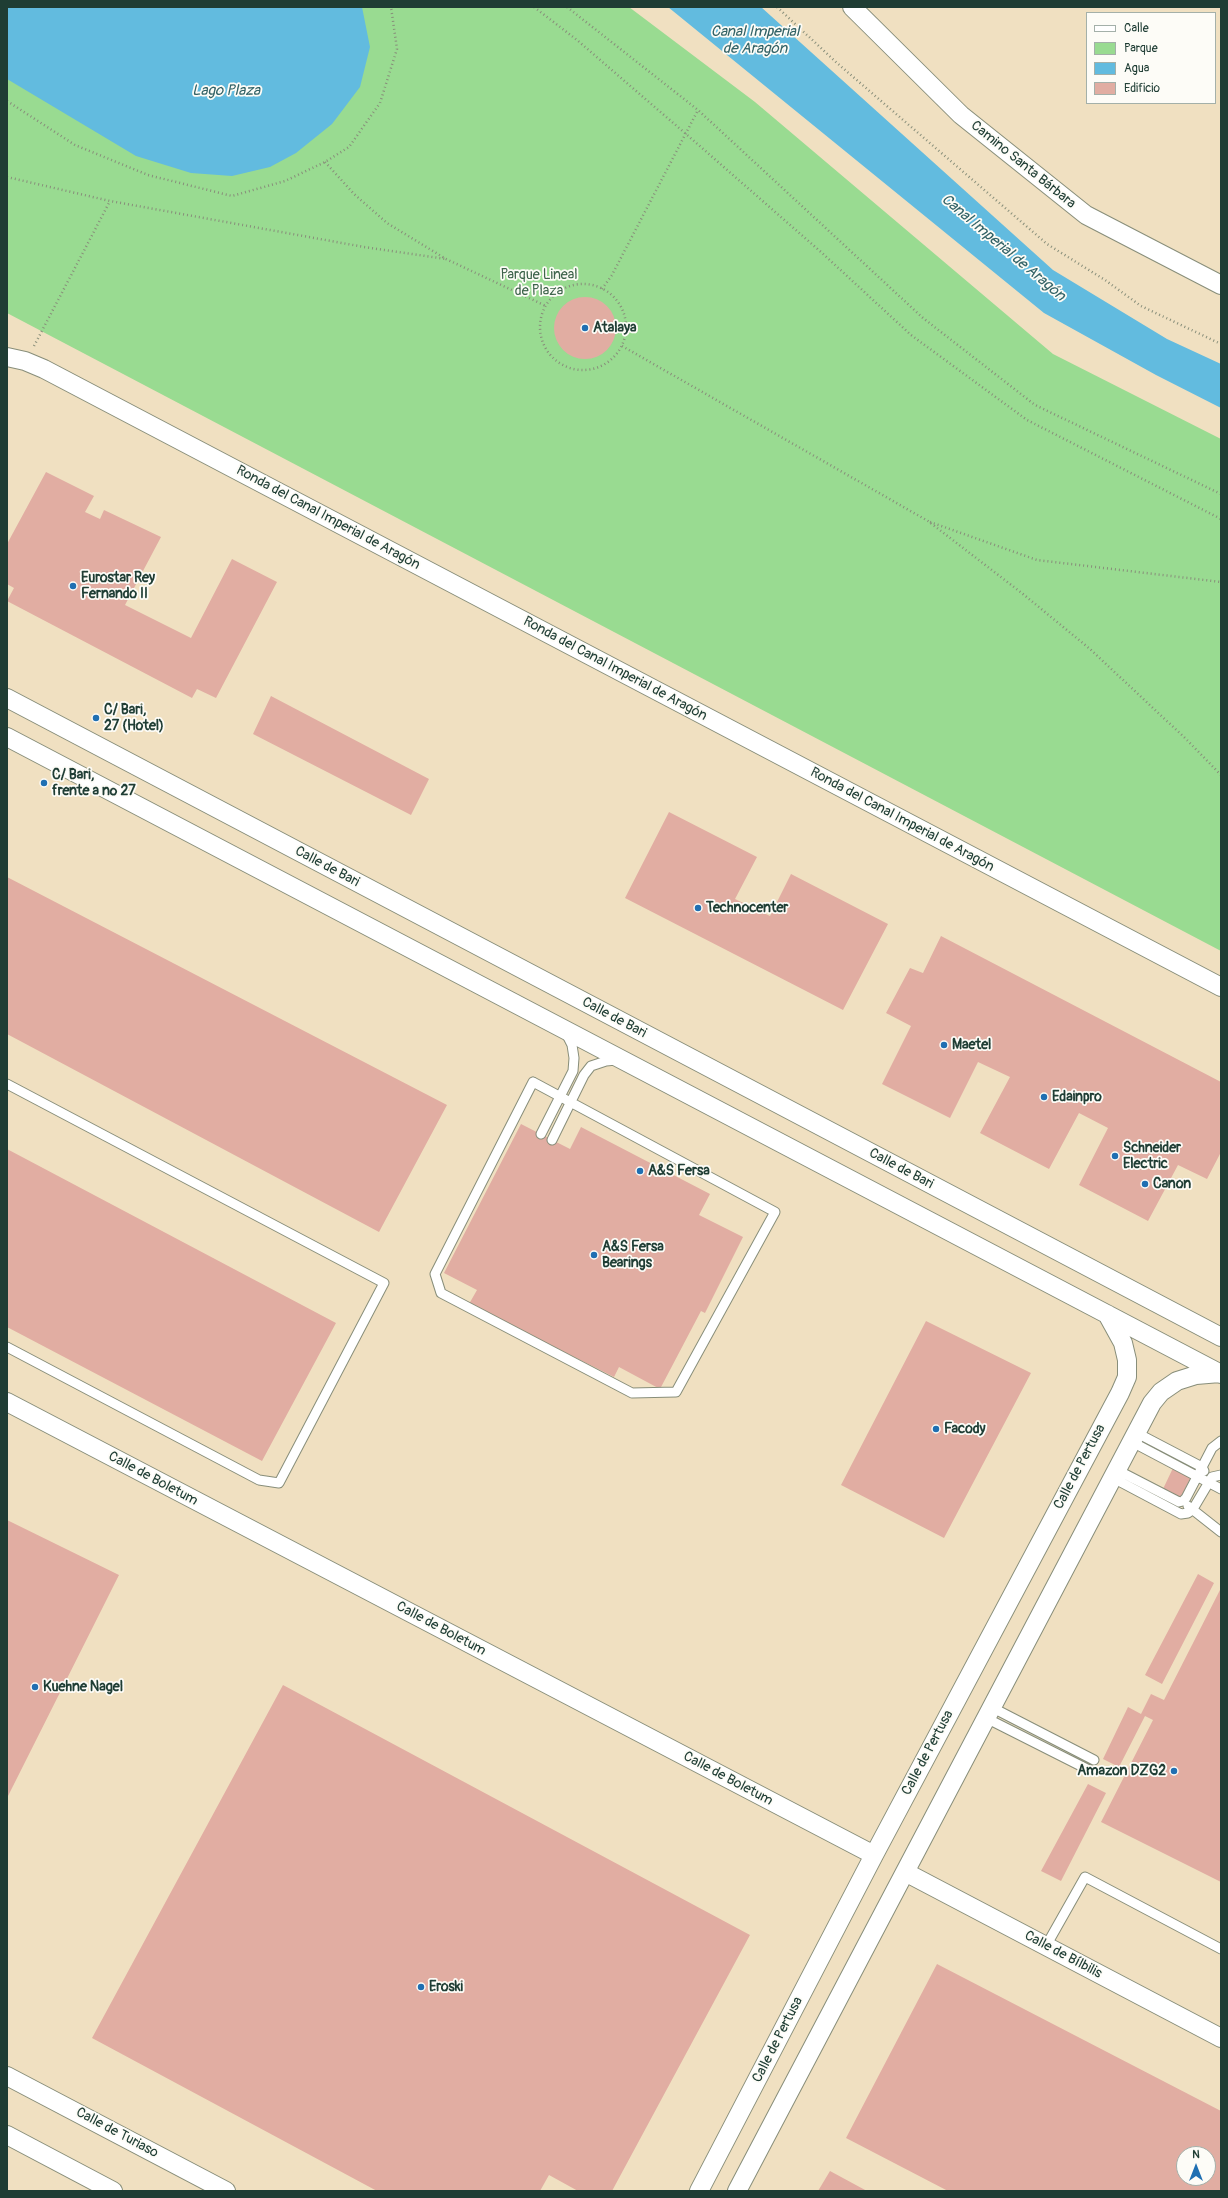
<!DOCTYPE html>
<html>
<head>
<meta charset="utf-8">
<style>
  body { margin:0 }
  #map { position:relative; width:1228px; height:2198px; overflow:hidden; background:#f0e0c1; font-family:Pangolin,sans-serif }
  canvas { display:block }
  .frame { position:absolute; inset:0; border:8px solid #1f3d34; pointer-events:none }
  .legend { position:absolute; left:1086px; top:12px; width:130px; height:92px; box-sizing:border-box; background:#fdfcf7; border:1px solid #a4b0a9; margin:0; padding:5px 7px; list-style:none; font-size:12px; color:#1f3d34 }
  .legend li { display:flex; align-items:center; gap:8px; height:20px }
  .legend b { width:20px; border:1px solid #a4b0a9 }
  .north { position:absolute; left:1176px; top:2146px; width:40px; height:40px; box-sizing:border-box; background:#fdfcf7; border:1px solid #a4b0a9; border-radius:50%; rotate:0deg; font-size:11px; font-weight:700; line-height:16px; text-align:center; color:#1f3d34 }
  .north::after { content:''; display:block; margin:auto; width:14px; height:18px; background:#1f6fb2; clip-path:polygon(50% 0,100% 100%,50% 72%,0 100%) }
</style>
</head>
<body>
<div id="map">
<canvas width="1228" height="2198"></canvas>
<div class="frame"></div>
<ul class="legend">
<li><b style="height:5px;background:#fff"></b>Calle</li>
<li><b style="height:11px;background:#99db91"></b>Parque</li>
<li><b style="height:11px;background:#62bbdf"></b>Agua</li>
<li><b style="height:11px;background:#e1ada2"></b>Edificio</li>
</ul>
<div class="north">N</div>
</div>
<script>
const g = document.querySelector('canvas').getContext('2d');
g.lineJoin = 'round';
function paint(path, color) {
  g.fillStyle = color;
  g.fill(path, 'evenodd');
}
function poly(rows) {
  const path = new Path2D();
  for (const r of rows) {
    if (r.length === 3) {
      path.moveTo(r[0] + r[2], r[1]);
      path.arc(r[0], r[1], r[2], 0, 2 * Math.PI);
      continue;
    }
    path.moveTo(r[0], r[1]);
    for (let i = 2; i < r.length; i += 2) path.lineTo(r[i], r[i + 1]);
  }
  return path;
}
function trace(path, color, width, dash) {
  g.strokeStyle = color;
  g.lineWidth = width;
  g.lineCap = dash ? 'butt' : 'round';
  g.setLineDash(dash || []);
  g.stroke(path);
}
function drawText(font, color, halo, rows, align = 'center') {
  g.font = font + ' Pangolin,sans-serif';
  g.lineWidth = 3.5;
  g.setLineDash([]);
  g.textBaseline = 'middle';
  g.strokeStyle = halo;
  g.fillStyle = color;
  for (const [text, x, y, turn = 0] of rows) {
    g.save();
    g.translate(x, y);
    g.rotate((+turn || 0) * Math.PI / 180);
    g.textAlign = isNaN(turn) ? turn : align;
    if (halo) g.strokeText(text, 0, 0);
    g.fillText(text, 0, 0);
    g.restore();
  }
}
const green = poly([
  [7,7,629,7,755,102,1053,354,1221,439,1221,951,7,313]
]);
const water = poly([
  [7,7,362,7,370,47,360,87,332,124,296,153,270,167,232,176,191,173,136,156,7,79],
  [668,7,761,7,1053,270,1167,339,1221,364,1221,408,1156,375,1044,313]
]);
const building = poly([
  [585,328,31],
  [46,472,94,496,85,512,100,519,104,510,161,537,125,605,191,638,232,559,277,582,216,698,197,689,192,698,7,601,14,588,7,584,7,544],
  [271,696,429,779,411,815,253,734],
  [669,812,757,857,735,899,770,916,791,874,888,924,843,1010,625,898],
  [7,877,447,1105,379,1232,7,1034],
  [941,936,1221,1082,1221,1152,1207,1179,1178,1165,1148,1221,1079,1185,1108,1128,1079,1113,1049,1169,980,1133,1010,1077,978,1062,950,1118,882,1084,911,1026,886,1013,910,968,923,973],
  [521,1124,570,1149,581,1127,710,1194,699,1215,743,1237,705,1313,701,1311,660,1389,619,1367,614,1377,469,1304,477,1290,444,1273],
  [7,1149,336,1323,262,1461,7,1327],
  [926,1321,1031,1373,944,1538,841,1485],
  [1173,1468,1191,1477,1181,1498,1163,1489],
  [7,1520,119,1575,7,1798],
  [1198,1574,1214,1583,1162,1684,1145,1675],
  [1221,1588,1221,1882,1101,1822,1153,1720,1145,1716,1119,1767,1103,1759,1128,1707,1141,1714,1151,1694,1164,1700],
  [283,1685,750,1935,612,2191,578,2191,549,2175,540,2191,377,2191,92,2038],
  [1088,1784,1106,1793,1061,1881,1041,1871],
  [937,1964,1221,2111,1221,2191,948,2191,846,2138],
  [1184,2154,1208,2154,1208,2178,1184,2178],
  [830,2171,867,2191,818,2191]
]);
const path = poly([
  [534,7,577,40,686,134,821,252,911,335,1027,420,1221,519],
  [567,7,698,110,923,318,1035,405,1221,494],
  [777,7,837,63,1047,244,1105,280,1141,306,1221,344],
  [7,101,75,145,148,175,232,196,285,181,325,162,349,147,380,103,397,49,391,7],
  [325,162,354,194,387,223,446,259,546,306],
  [7,177,110,201,364,247,446,259],
  [583,327,43],
  [602,289,612,275,698,110],
  [34,346,110,201],
  [622,346,928,521,1023,594,1090,649,1185,738,1221,775],
  [930,522,1037,560,1221,582]
]);
const service = poly([
  [533,1082,775,1212,676,1392,632,1393,441,1293,435,1274,533,1082],
  [7,1084,384,1283,279,1483,259,1480,7,1347],
  [541,1134,573,1071,574,1058,572,1045,566,1033],
  [552,1140,584,1075,591,1066,606,1061,617,1060],
  [1137,1433,1202,1467,1204,1471],
  [1132,1442,1221,1489],
  [1117,1470,1179,1502,1183,1501,1186,1498,1212,1448,1221,1441],
  [1113,1478,1181,1514,1188,1513,1193,1509,1212,1477,1221,1475],
  [1188,1506,1221,1532],
  [991,1707,1094,1760],
  [986,1718,1089,1770],
  [1046,1946,1085,1877,1221,1949]
]);
const minor = poly([
  [852,7,961,115,1086,215,1221,285],
  [7,357,25,361,44,369,1221,987],
  [7,698,1221,1337],
  [7,737,1221,1374],
  [7,1402,874,1855],
  [905,1872,1221,2038],
  [7,2076,226,2191],
  [7,2135,113,2191],
  [699,2191,874,1855,1120,1393,1127,1377,1127,1360,1123,1343,1107,1314],
  [737,2191,1152,1403,1161,1392,1177,1381,1196,1375,1220,1373]
]);
const markers = [
  [585,328,4,"#1f6fb2"],
  [73,586,4,"#1f6fb2"],
  [96,718,4,"#1f6fb2"],
  [44,783,4,"#1f6fb2"],
  [698,908,4,"#1f6fb2"],
  [944,1045,4,"#1f6fb2"],
  [1044,1097,4,"#1f6fb2"],
  [1115,1156,4,"#1f6fb2"],
  [640,1171,4,"#1f6fb2"],
  [1145,1184,4,"#1f6fb2"],
  [594,1255,4,"#1f6fb2"],
  [936,1429,4,"#1f6fb2"],
  [35,1687,4,"#1f6fb2"],
  [1174,1771,4,"#1f6fb2"],
  [421,1987,4,"#1f6fb2"]
];
const streetNames = [
  ["Camino Santa Bárbara",1023,165,39],
  ["Ronda del Canal Imperial de Aragón",328,518,28],
  ["Ronda del Canal Imperial de Aragón",615,669,28],
  ["Ronda del Canal Imperial de Aragón",902,820,28],
  ["Calle de Bari",327,867,28],
  ["Calle de Bari",614,1018,28],
  ["Calle de Bari",901,1169,28],
  ["Calle de Pertusa",1080,1467,-62],
  ["Calle de Boletum",153,1479,28],
  ["Calle de Boletum",441,1629,28],
  ["Calle de Pertusa",928,1753,-62],
  ["Calle de Boletum",728,1779,28],
  ["Calle de Bílbilis",1063,1955,28],
  ["Calle de Pertusa",778,2040,-63],
  ["Calle de Turiaso",117,2133,28]
];
const parkNames = [
  ["Parque Lineal",539,275],
  ["de Plaza",539,291]
];
const poiNames = [
  ["Atalaya",593,328],
  ["Eurostar Rey",81,578],
  ["Fernando II",81,594],
  ["C/ Bari,",104,710],
  ["27 (Hotel)",104,726],
  ["C/ Bari,",52,775],
  ["frente a nº 27",52,791],
  ["Technocenter",706,908],
  ["Maetel",952,1045],
  ["Edainpro",1052,1097],
  ["Schneider",1123,1148],
  ["Electric",1123,1164],
  ["A&S Fersa",648,1171],
  ["Canon",1153,1184],
  ["A&S Fersa",602,1247],
  ["Bearings",602,1263],
  ["Facody",944,1429],
  ["Kuehne Nagel",43,1687],
  ["Amazon DZG2",1166,1771,"right"],
  ["Eroski",429,1987]
];
const waterNames = [
  ["Canal Imperial",755,32],
  ["de Aragón",755,49],
  ["Lago Plaza",226,91],
  ["Canal Imperial de Aragón",1003,248,40]
];
paint(green, '#99db91');
paint(water, '#62bbdf');
paint(building, '#e1ada2');
trace(service, '#888e7a', 11);
trace(minor, '#888e7a', 20);
trace(path, '#888e7a', 2.5, [1, 3]);
trace(service, '#fff', 9);
trace(minor, '#fff', 18);
for (const [x, y, r, color] of markers) {
  const dot = new Path2D();
  dot.arc(x, y, r, 0, 2 * Math.PI);
  g.fillStyle = color;
  g.fill(dot);
  trace(dot, '#fdfcf7', 1.5);
}
drawText('14px', '#1f3d34', '#fdfcf7', streetNames);
drawText('14px', '#3e644b', '#fdfcf7', parkNames);
drawText('bold 14px', '#1f3d34', '#fdfcf7', poiNames, 'left');
drawText('italic 15px', '#336367', '#fdfcf7', waterNames);
</script>
</body>
</html>
